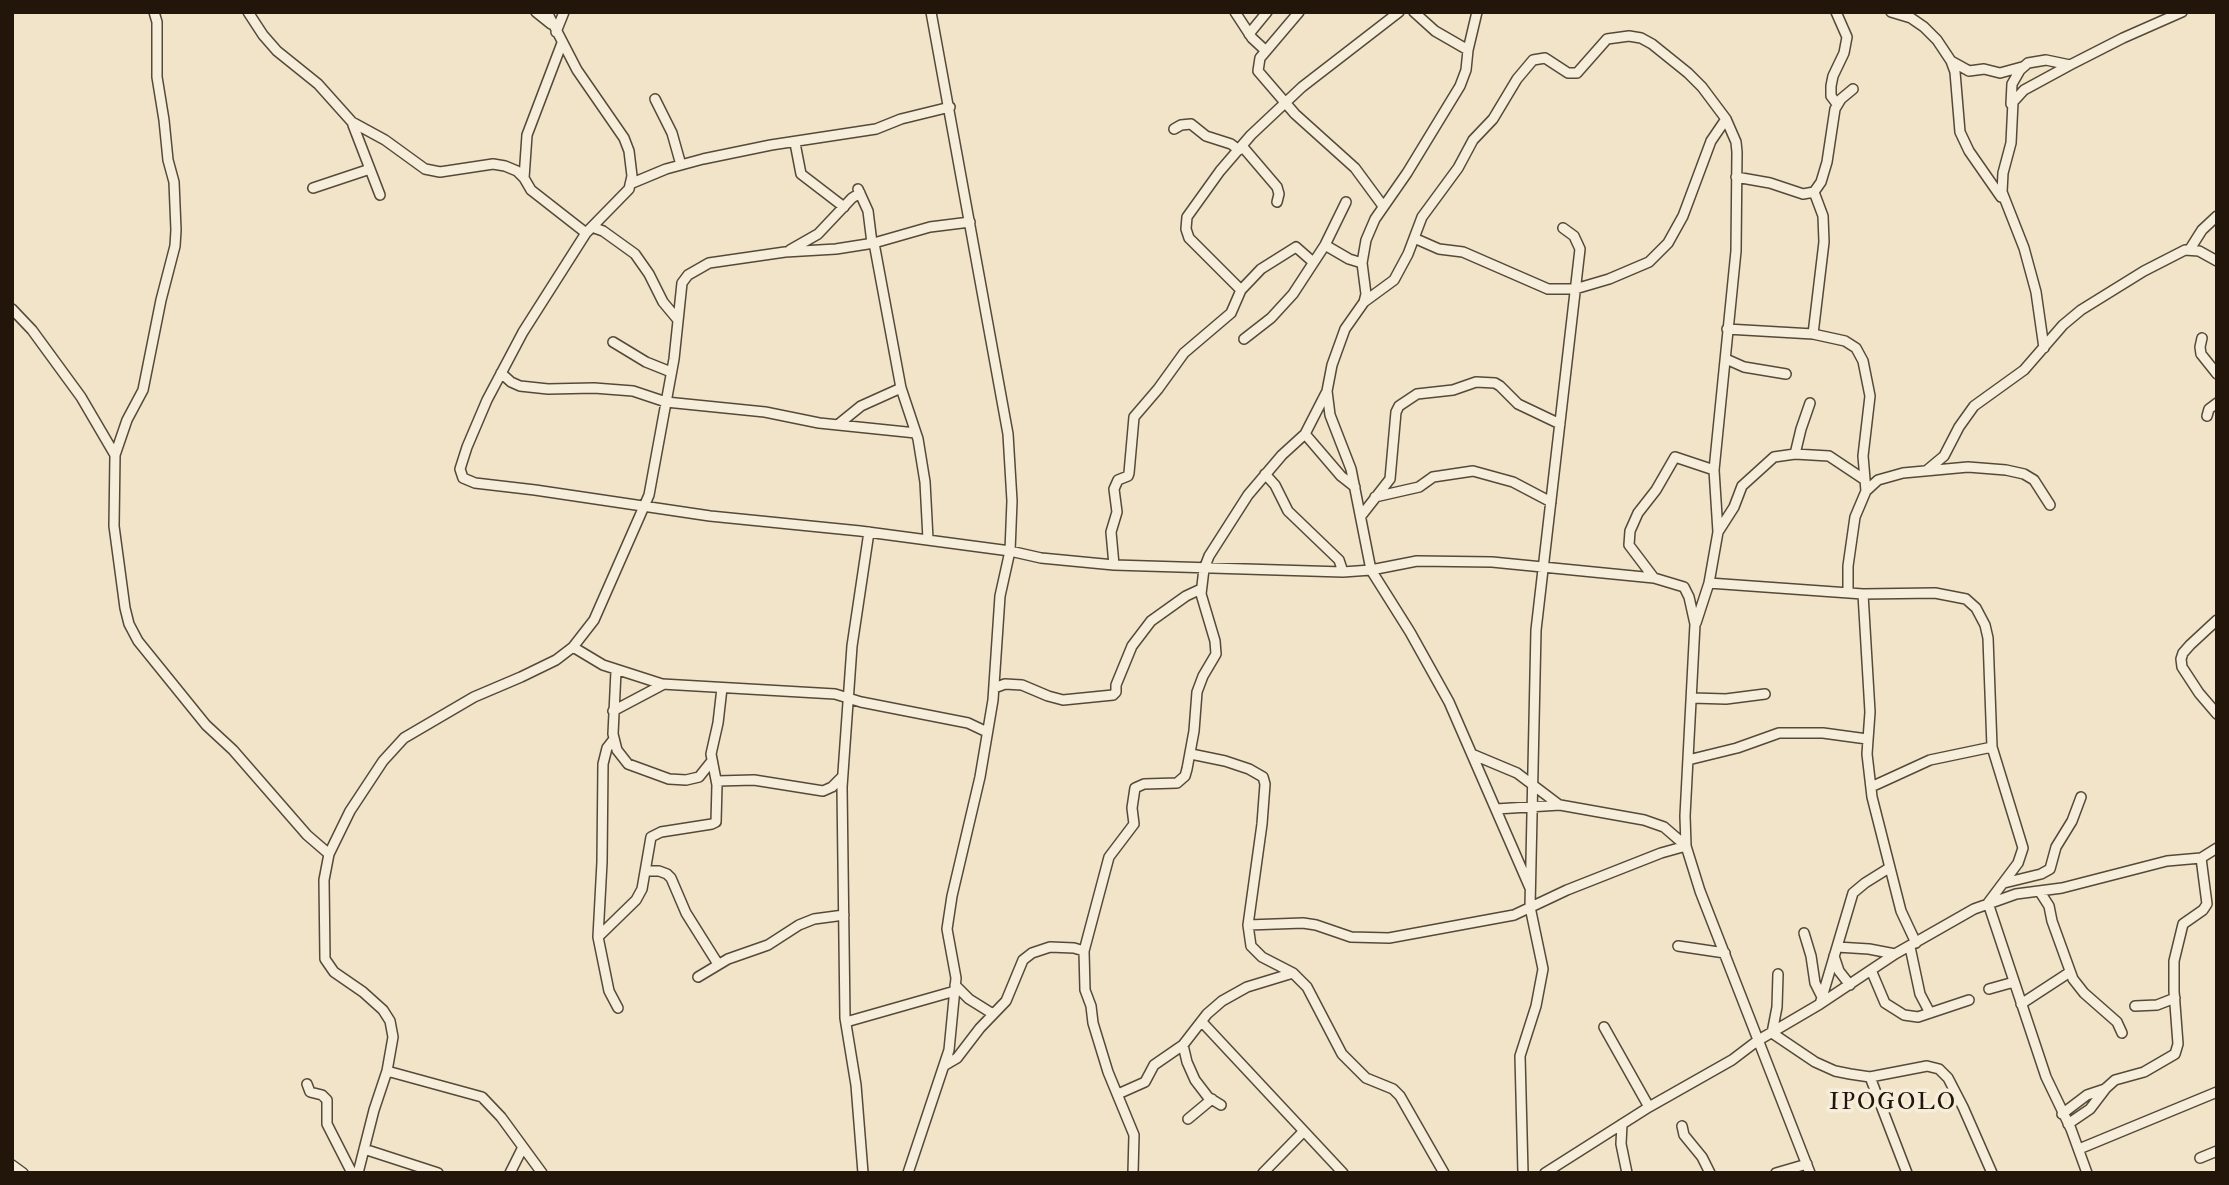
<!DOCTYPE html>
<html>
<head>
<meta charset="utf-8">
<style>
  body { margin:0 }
  #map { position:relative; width:2229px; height:1185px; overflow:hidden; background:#f1e4c8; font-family:"IM FELL Great Primer",serif }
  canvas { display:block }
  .frame { position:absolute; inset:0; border:14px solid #211609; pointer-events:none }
</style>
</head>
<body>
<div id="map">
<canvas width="2229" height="1185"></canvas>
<div class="frame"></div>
</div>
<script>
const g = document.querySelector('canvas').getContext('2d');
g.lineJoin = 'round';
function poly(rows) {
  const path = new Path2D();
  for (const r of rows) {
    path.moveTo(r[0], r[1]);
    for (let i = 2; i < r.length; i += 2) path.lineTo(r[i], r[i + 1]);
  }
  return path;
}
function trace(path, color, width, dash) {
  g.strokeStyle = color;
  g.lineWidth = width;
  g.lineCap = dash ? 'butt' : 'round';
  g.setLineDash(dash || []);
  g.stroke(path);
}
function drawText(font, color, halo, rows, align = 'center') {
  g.font = font + ' "IM FELL Great Primer",serif';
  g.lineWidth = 7;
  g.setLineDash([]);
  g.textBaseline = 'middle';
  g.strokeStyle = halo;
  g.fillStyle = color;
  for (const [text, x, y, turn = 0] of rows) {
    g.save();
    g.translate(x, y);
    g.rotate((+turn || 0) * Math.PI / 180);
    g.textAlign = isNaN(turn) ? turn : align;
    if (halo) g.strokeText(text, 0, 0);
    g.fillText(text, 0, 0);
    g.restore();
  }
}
const minor = poly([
  [154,12,157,22,157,77,164,120,168,160,174,182,176,230,175,246,161,300,143,390,127,420,115,455,114,526,125,608,129,624,138,641,206,725,233,750,307,835,329,854],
  [248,12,263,35,277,51,318,84,352,122,385,140,425,169,440,172,493,164,505,166,517,171,524,178],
  [536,12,551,24],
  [547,12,577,70,624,138,629,151,632,176,629,189,586,233,523,332,487,400,467,447,460,469,463,478,475,483,535,490,710,516,860,531,1010,551,1041,558,1114,565,1343,572,1371,570,1417,561,1492,562,1654,578,1684,587,1689,597,1695,624,1685,816,1686,846,1700,891,1810,1173],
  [1235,12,1252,38,1266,51],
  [1299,12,1260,58,1258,71,1295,114,1355,168,1383,206],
  [1414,12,1435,31,1468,50],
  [1477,12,1468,50,1466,70,1460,86,1407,173,1375,219,1366,240,1362,263,1366,294,1364,302,1345,329,1332,365,1327,391,1330,415,1351,469,1371,570,1410,632,1449,702,1530,888],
  [1836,12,1847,37,1844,53,1833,76,1831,86,1831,96,1837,104],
  [1891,12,1911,18,1924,27,1937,40,1951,61,1955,72,1960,132,1969,151,2001,197],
  [556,32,564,12],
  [1249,34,1267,12],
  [562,43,527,135,524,178,531,190,586,233],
  [1951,61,1969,71,1984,69,2000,73,2022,67],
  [655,99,672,133,681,165],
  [2011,104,2012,84,2020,70,2028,63,2046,60,2070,65],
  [353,125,380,195],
  [1174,129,1181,125,1191,124,1206,136,1231,144,1239,150],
  [795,143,801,174,844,207],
  [1242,146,1277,187,1279,194,1277,202],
  [1736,177,1770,183,1803,194,1814,192,1821,182,1827,162,1835,109,1841,99,1853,89],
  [630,184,666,169,703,159,771,145,876,129,901,119,950,107],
  [313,188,370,169],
  [858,189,868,211,872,243],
  [592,227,603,231,635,254,649,274,663,302,678,320],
  [1414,238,1439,249,1463,252,1548,289,1575,289,1609,279,1649,262,1668,243,1683,216,1711,141,1726,119],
  [874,243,901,388,918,439,925,482,928,539],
  [1325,245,1349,259,1362,263],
  [2190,249,2202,230,2217,216],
  [790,250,818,234,852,198,860,193],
  [1241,290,1189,238,1186,229,1187,217,1220,171,1251,135,1302,87,1399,12],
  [1364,302,1394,280,1408,254,1422,217,1458,168,1473,140,1493,119,1517,79,1533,60,1545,58,1568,73,1577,73,1607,39,1629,36,1641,38,1652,44,1688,73,1702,87,1726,119,1736,142,1737,152,1736,251,1714,470,1718,532,1709,583,1696,623],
  [12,309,32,330,81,397,115,455],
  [1727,329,1813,334,1845,341,1856,348,1863,361,1870,396,1863,456,1866,491],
  [1813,334,1824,242,1823,216,1814,192],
  [2202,338,2200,347,2201,354,2217,374],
  [1244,339,1271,318,1293,294,1325,245,1346,202],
  [613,342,646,362,671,372],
  [2044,348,2036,292,2024,248,2002,192,2003,173,2011,143,2013,102,2024,90,2070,65,2123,38,2182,12],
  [1726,359,1744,367,1786,374],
  [501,373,511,382,520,386,548,389,594,388,633,391,666,402,765,412,819,423,916,433],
  [2207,416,2209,409,2217,403],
  [840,423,861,406,901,388],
  [1305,434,1341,476,1355,487],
  [1795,454,1801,429,1810,403],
  [1926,471,1944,456,1959,427,1974,406,2024,370,2063,325,2081,310,2144,271,2185,250,2199,251,2217,261],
  [1265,474,1275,485,1288,511,1339,560,1343,572],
  [1375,497,1419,487,1433,477,1473,471,1513,482,1551,502],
  [1361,516,1390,479,1396,412,1399,406,1417,394,1453,390,1476,382,1495,383,1500,386,1518,404,1560,424],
  [1718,532,1734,507,1742,486,1774,457,1795,454,1829,456,1865,480],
  [1114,565,1111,532,1117,512,1114,489,1118,480,1128,476,1129,473,1134,417,1158,389,1184,353,1231,313,1241,290,1261,269,1296,247,1313,262],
  [1654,578,1629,545,1630,531,1638,513,1656,490,1675,457,1714,470],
  [1709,583,1863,594,1935,593,1966,599,1976,608,1985,625,1988,638,1992,747,2023,848,2018,863,1988,903,2046,1077,2071,1129,2087,1173],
  [1848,592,1848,566,1855,517,1866,491,1878,480,1903,473,1968,467,2006,470,2024,474,2034,480,2050,505],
  [1863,594,1870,712,1867,754,1872,797,1901,911,1916,943],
  [2217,620,2190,645,2183,653,2181,659,2182,667,2199,693,2217,714],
  [573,647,603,665,662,684,835,694,861,702,968,723,987,732],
  [616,671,613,734,617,750,628,764,669,779,686,780,699,777,711,762],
  [994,688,1005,684,1022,685,1048,696,1063,700,1113,695,1116,692,1116,685,1132,646,1151,621,1186,596,1201,589],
  [1692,698,1726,699,1765,694],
  [613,711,664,684],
  [614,739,607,748,603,764,602,862,598,937,609,991,618,1008],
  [1191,754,1225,761,1249,769,1263,777,1265,784,1262,824,1248,925,1251,946,1262,957,1293,973,1307,987,1342,1054,1366,1078,1393,1089,1400,1096,1444,1173],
  [1474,755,1517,773,1558,804],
  [1688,760,1737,748,1779,733,1823,733,1867,739],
  [717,781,754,780,823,791,832,787,842,777],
  [1871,787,1930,760,1992,747],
  [1496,809,1560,805,1644,820,1664,827,1686,846],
  [646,871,659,871,667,874,671,878,686,913,718,964],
  [2004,883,2041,874,2050,869,2056,847,2072,821,2081,797],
  [2040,892,2049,906,2052,921,2073,979,2084,993,2117,1022,2122,1033],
  [1248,925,1303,923,1316,925,1351,937,1389,938,1514,915,1567,890,1661,853,1686,846],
  [1804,933,1811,956,1815,983,1822,997],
  [598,937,636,900,642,889,651,837,661,832,712,824,716,822,717,785,711,754,718,723,722,688],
  [1678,946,1725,953],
  [1837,947,1869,949,1895,954],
  [1910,947,1920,994,1930,1013],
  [1834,956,1839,971,1850,985],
  [1871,970,1885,1003,1904,1015,1918,1017,1969,1000],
  [1778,974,1777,1007,1772,1033,1815,1062,1835,1071,1850,1074,1870,1077,1927,1066,1939,1069,1948,1078,1963,1107,1992,1173],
  [698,977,728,959,768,945,799,925,814,919,844,915],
  [955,985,969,999,993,1014],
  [1989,989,2014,982],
  [1820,1004,1853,893,1865,883,1889,868],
  [2021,1004,2070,972],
  [2135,1006,2157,1005,2175,998],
  [846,1022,955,991],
  [1202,1022,1343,1173],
  [1604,1027,1649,1107],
  [1183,1045,1187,1062,1195,1080,1208,1097,1221,1105],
  [945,1065,957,1058,980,1028,1006,1001,1023,960,1032,953,1050,947,1074,948,1084,951],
  [387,1071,482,1097,501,1117,542,1173],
  [1870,1077,1907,1173],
  [307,1084,310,1092,322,1095,327,1100,327,1124,352,1173],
  [1118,1094,1145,1082,1154,1065,1183,1045,1207,1014,1222,1001,1247,987,1293,973],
  [2062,1114,2087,1095,2105,1089,2115,1080,2144,1072,2175,1054,2178,1044,2174,991,2174,961,2183,924,2203,910,2207,904,2201,858],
  [1188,1119,1212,1099],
  [1622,1124,1621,1144,1627,1173],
  [2068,1124,2090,1109,2106,1088],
  [1682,1126,1684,1135,1702,1157,1710,1173],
  [364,1149,438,1173],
  [2079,1149,2217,1092],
  [2200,1158,2217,1151],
  [12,1165,23,1173],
  [358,1173,374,1110,387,1071,393,1037,390,1021,383,1010,363,992,334,972,325,959,324,880,329,854,350,811,383,761,404,738,474,697,521,677,556,660,573,647,594,620,649,495,674,359,682,283,688,275,709,263,785,252,836,249,874,243,930,227,970,222],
  [510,1173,523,1147],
  [863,1173,856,1085,845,1018,842,787,852,646,869,532],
  [908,1173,949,1050,956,978,947,929,952,896,980,777,993,700,1000,596,1010,551,1012,501,1008,434,931,12],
  [1133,1173,1134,1135,1108,1072,1093,1023,1091,1006,1085,990,1084,951,1109,857,1134,824,1132,808,1135,788,1144,784,1177,783,1185,776,1187,769,1194,731,1197,692,1203,676,1216,654,1215,641,1201,594,1204,569,1209,556,1248,495,1282,455,1305,434,1326,393],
  [1263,1173,1303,1132],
  [1523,1173,1520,1056,1536,1006,1543,969,1530,907,1536,630,1580,249,1574,236,1563,228],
  [1545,1173,1649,1107,1732,1060,1757,1041,1820,1004,1895,954,1974,909,2016,894,2062,888,2167,861,2201,858,2217,848],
  [1776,1173,1807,1164]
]);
const quarterNames = [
  ["IPOGOLO",1893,1103]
];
trace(minor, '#554a39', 12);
trace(minor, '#f6eddb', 9);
g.letterSpacing = '2px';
drawText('24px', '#211609', '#f6eddb', quarterNames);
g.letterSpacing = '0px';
</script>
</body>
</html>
